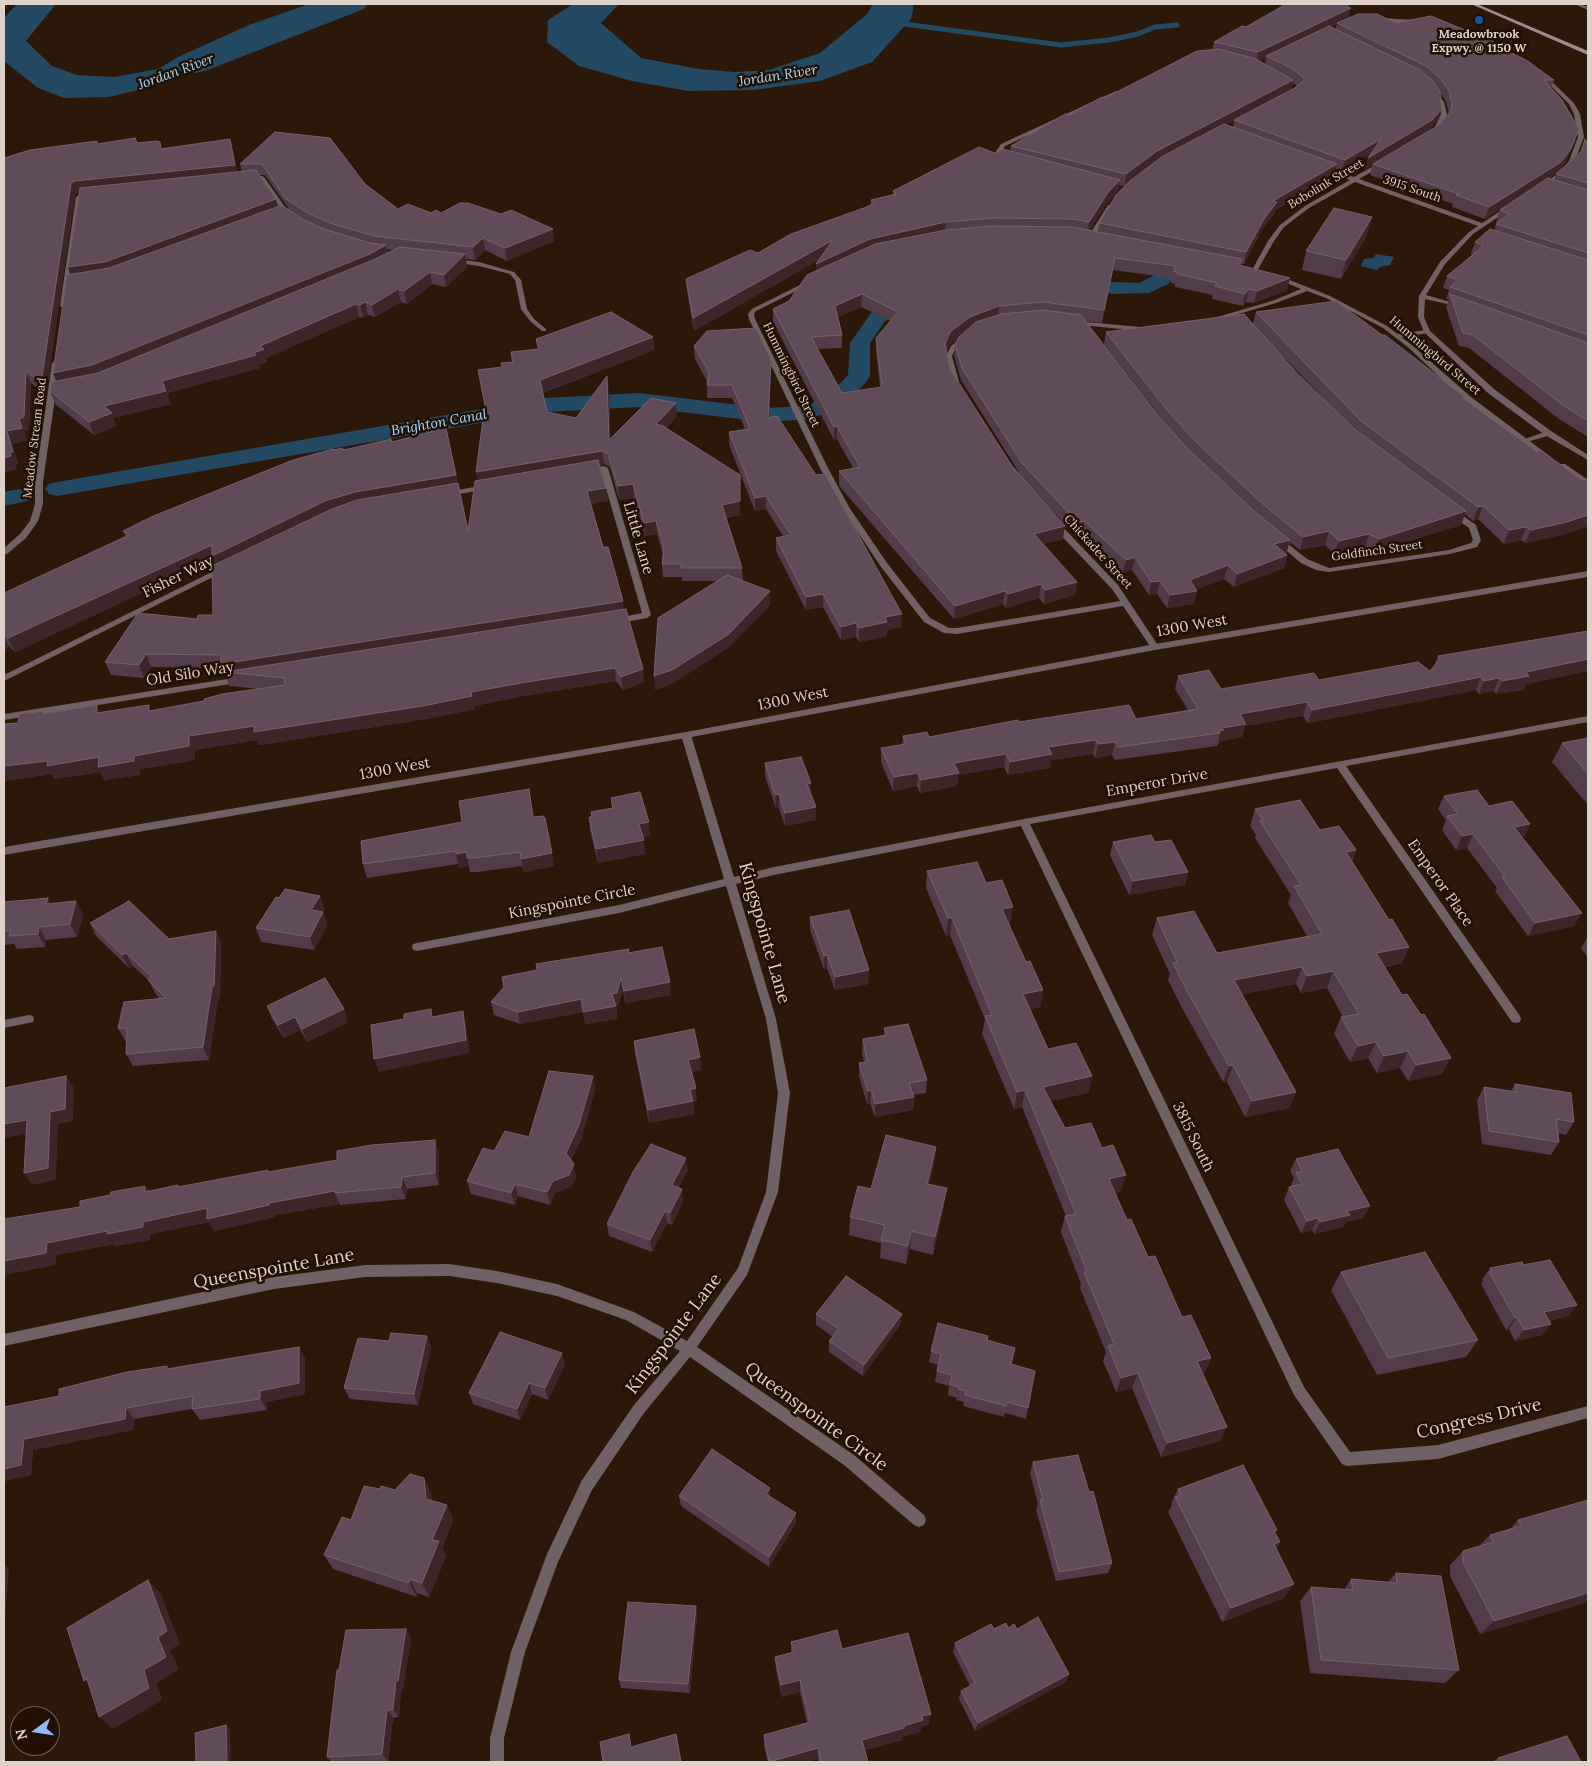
<!DOCTYPE html>
<html>
<head>
<meta charset="utf-8">
<style>
  body { margin:0 }
  #map { position:relative; width:1592px; height:1766px; overflow:hidden; background:#2b1808; font-family:Lora,serif }
  canvas { display:block }
  .frame { position:absolute; inset:0; border:5px solid #ded1c7; pointer-events:none }
  .north { position:absolute; left:10px; top:1706px; width:50px; height:50px; box-sizing:border-box; background:#210f02; border:1px solid #6d5d51; border-radius:50%; rotate:256deg; font-size:14px; font-weight:700; line-height:20px; text-align:center; color:#ded1c7 }
  .north::after { content:''; display:block; margin:auto; width:18px; height:22px; background:#92b7fd; clip-path:polygon(50% 0,100% 100%,50% 72%,0 100%) }
</style>
</head>
<body>
<div id="map">
<canvas width="1592" height="1766"></canvas>
<div class="frame"></div>
<div class="north">N</div>
</div>
<script>
const g = document.querySelector('canvas').getContext('2d');
g.lineJoin = 'round';
function paint(path, color) {
  g.fillStyle = color;
  g.fill(path, 'evenodd');
}
function poly(rows) {
  const path = new Path2D();
  for (const r of rows) {
    path.moveTo(r[0], r[1]);
    for (let i = 2; i < r.length; i += 2) path.lineTo(r[i], r[i + 1]);
  }
  return path;
}
function trace(path, color, width, dash) {
  g.strokeStyle = color;
  g.lineWidth = width;
  g.lineCap = dash ? 'butt' : 'round';
  g.setLineDash(dash || []);
  g.stroke(path);
}
function drawText(font, color, halo, rows, align = 'center') {
  g.font = font + ' Lora,serif';
  g.lineWidth = 5;
  g.setLineDash([]);
  g.textBaseline = 'middle';
  g.strokeStyle = halo;
  g.fillStyle = color;
  for (const [text, x, y, turn = 0] of rows) {
    g.save();
    g.translate(x, y);
    g.rotate((+turn || 0) * Math.PI / 180);
    g.textAlign = isNaN(turn) ? turn : align;
    if (halo) g.strokeText(text, 0, 0);
    g.fillText(text, 0, 0);
    g.restore();
  }
}
const water = poly([
  [17,4,56,4,26,41,52,66,77,75,114,77,158,69,178,57,249,25,309,4,356,4,261,39,222,59,163,84,109,97,64,98,38,88,4,61,4,18],
  [573,4,619,4,601,23,641,58,699,69,735,72,769,70,820,53,867,14,873,4,914,4,911,19,872,62,820,81,754,90,688,91,632,81,579,66,547,42,548,20],
  [1376,254,1394,257,1390,265,1380,267,1377,270,1361,266,1364,259,1373,258]
]);
const stream = poly([
  [897,23,1061,45,1109,40,1138,34,1155,27,1177,25]
]);
const canal = poly([
  [1182,236,1189,238,1191,242,1171,280,1168,284,1149,293,1113,294,1062,284,1059,280,1062,276,1069,274,1113,282,1139,283,1153,276,1175,238,1182,236],
  [916,293,923,295,926,299,923,303,885,321,870,343,870,376,867,381,847,403,811,419,765,422,639,407,545,412,57,496,49,494,45,489,49,484,57,482,545,398,639,393,765,408,807,406,831,393,848,375,850,343,871,313,916,293],
  [19,489,27,491,31,496,27,501,4,506,4,492,19,489]
]);
const river = poly([
  [332,4,368,4,364,9,205,71,195,73,185,71,181,65,185,59,332,4]
]);
const service = poly([
  [1427,330,1429,331,1429,333,1397,338,1394,336,1397,334,1427,330],
  [1548,431,1552,433,1551,435,1523,443,1519,441,1548,431]
]);
const minor = poly([
  [1574,4,1580,4,1588,7,1588,10,1574,4],
  [1379,18,1417,20,1420,22,1417,24,1377,21,1379,18],
  [1543,73,1574,103,1580,114,1584,137,1574,163,1562,176,1541,189,1539,188,1539,186,1558,174,1569,161,1578,137,1574,114,1569,104,1541,76,1541,74,1543,73],
  [1433,89,1444,102,1447,114,1439,131,1436,133,1433,131,1441,114,1438,102,1430,91,1433,89],
  [1116,91,1121,92,1005,146,1001,153,1008,159,1008,161,1004,161,995,153,1001,144,1116,91],
  [1383,161,1385,162,1385,164,1359,179,1482,223,1508,206,1513,207,1473,234,1445,264,1426,295,1461,305,1461,307,1425,299,1424,317,1430,331,1494,389,1551,431,1588,455,1588,460,1545,435,1488,393,1424,332,1418,317,1419,296,1440,262,1469,232,1478,226,1355,182,1309,208,1284,227,1274,241,1257,271,1252,270,1268,241,1280,225,1305,206,1350,180,1320,169,1320,167,1354,177,1383,161],
  [262,176,264,177,290,214,290,216,286,216,260,180,249,181,246,179,262,176],
  [79,195,82,197,66,306,63,308,60,306,76,197,79,195],
  [1108,205,1113,206,1093,238,1089,238,1088,237,1108,205],
  [453,259,479,262,514,272,521,280,527,309,534,319,546,329,546,331,542,331,530,321,521,309,515,280,510,274,479,266,451,262,450,261,453,259],
  [1277,275,1330,296,1387,326,1413,346,1471,397,1551,457,1547,459,1544,459,1465,401,1409,348,1383,328,1326,298,1307,291,1276,303,1218,320,1214,320,1214,318,1272,301,1301,289,1275,278,1274,277,1277,275],
  [810,280,813,282,812,283,756,311,754,314,755,319,828,468,849,507,887,563,930,618,949,628,957,628,1120,601,1112,589,1052,526,1051,524,1055,522,1058,522,1118,585,1159,647,1158,649,1152,649,1123,606,957,634,944,633,924,622,881,567,841,507,820,468,749,319,748,314,752,309,810,280],
  [1075,321,1140,327,1143,329,1140,331,1073,324,1072,323,1075,321],
  [964,336,967,338,956,348,952,356,959,382,955,384,951,382,946,356,951,346,964,336],
  [56,361,60,363,43,482,43,504,38,521,26,538,7,554,4,554,4,548,20,534,30,521,35,504,35,482,52,363,56,361],
  [1559,464,1565,464,1588,480,1588,485,1559,468,1559,464],
  [604,466,608,468,651,615,647,618,615,624,612,623,612,619,642,613,601,471,589,473,585,471,586,469,604,466],
  [486,485,489,485,489,489,446,496,442,494,446,492,486,485],
  [1449,510,1455,510,1476,525,1481,540,1477,547,1450,554,1329,572,1316,570,1301,563,1275,541,1279,539,1282,539,1307,559,1329,568,1449,550,1471,543,1473,540,1469,528,1449,514,1449,510],
  [220,568,226,568,227,570,4,681,4,675,220,568],
  [240,677,243,678,244,680,243,682,4,720,4,714,240,677],
  [1588,716,1588,722,1346,766,1520,1016,1521,1019,1520,1022,1516,1023,1512,1022,1337,768,1030,824,1304,1387,1350,1452,1438,1445,1588,1406,1588,1418,1438,1459,1347,1466,1342,1464,1294,1395,1021,826,774,875,736,884,776,1019,790,1093,778,1192,747,1275,697,1347,854,1455,924,1515,926,1520,924,1525,919,1527,914,1525,844,1465,690,1357,644,1413,592,1490,558,1562,525,1652,504,1738,504,1762,490,1762,490,1738,511,1652,547,1554,582,1480,634,1405,680,1351,626,1320,557,1296,497,1283,449,1276,365,1277,274,1289,4,1346,4,1334,274,1277,365,1265,449,1264,497,1271,557,1284,634,1312,687,1341,738,1268,766,1192,778,1093,766,1019,726,886,619,913,417,951,413,950,412,947,413,944,417,943,619,905,724,879,681,735,683,733,689,733,691,735,734,877,774,867,1024,819,1588,716],
  [29,1015,33,1016,34,1019,33,1022,4,1028,4,1020,29,1015]
]);
const tertiary = poly([
  [1588,571,1588,577,1155,650,686,738,4,855,4,847,686,732,1155,644,1588,571]
]);
const secondary = poly([
  [1471,4,1477,4,1588,51,1588,55,1471,4]
]);
const wall = poly([
  [1350,8,1349,18,1396,23,1493,44,1554,80,1551,88,1567,160,1557,173,1485,219,1452,207,1453,204,1370,175,1372,165,1365,170,1368,158,1371,154,1342,171,1335,169,1334,176,1275,210,1274,214,1261,231,1244,264,1241,264,1241,266,1290,278,1287,290,1254,303,1246,302,1243,306,1212,299,1213,295,1175,287,1175,284,1171,283,1171,278,1113,270,1102,323,1085,321,1158,416,1164,423,1104,344,1106,332,1253,323,1256,312,1466,398,1465,400,1536,451,1582,480,1588,479,1588,526,1561,535,1525,543,1521,540,1504,544,1478,519,1473,521,1465,514,1461,525,1374,552,1365,547,1334,554,1325,545,1300,550,1290,542,1286,554,1287,555,1284,568,1234,587,1224,579,1197,589,1194,604,1167,608,1157,594,1149,595,1132,570,1123,573,1082,534,1076,536,1031,488,1063,539,1044,544,1077,582,1075,595,1044,604,1039,598,1006,608,1003,604,954,619,840,487,839,484,839,471,853,468,837,439,834,440,773,322,773,309,789,301,816,272,818,260,694,331,687,291,686,279,758,253,870,205,871,200,893,195,893,191,995,153,1010,151,1011,146,1069,115,1212,50,1214,42,1246,27],
  [1337,24,1335,30,1330,27],
  [1266,58,1265,64,1260,61],
  [1293,83,1297,86,1291,91],
  [1440,92,1446,102,1449,113,1439,125,1429,131,1438,120],
  [1234,121,1233,127,1226,125],
  [1129,182,1099,223,1098,231,1090,230,1107,203,1118,192,1119,185,1125,186],
  [861,307,891,321,876,338,876,351,880,387,842,393,818,349,842,348,842,335,838,317],
  [958,339,955,344,954,356,961,380,1020,474,1012,466,950,369,947,351,949,345],
  [1277,350,1327,402,1297,373],
  [275,132,365,184,398,209,431,213,441,213,554,241,507,261,485,250,475,260,466,259,467,267,446,287,432,284,407,304,401,302,375,317,368,315,363,318,359,317,266,358,267,362,259,365,260,368,167,393,171,404,113,418,116,426,94,435,55,404,50,391,56,381,53,373,70,275,68,267,79,192,75,194,46,395,31,383,29,430,24,431,27,440,12,444,18,464,15,465,17,469,4,472,4,158,98,144,137,143,162,149,230,139,237,172,242,172,240,164],
  [260,175,265,175,289,209,278,206],
  [387,249,391,250,393,250,388,253],
  [1588,144,1588,437,1559,419,1469,348,1459,346,1446,307,1449,300,1446,299,1449,290,1443,288,1447,276,1472,255,1471,254,1475,242,1494,231,1496,224,1498,223,1496,222,1500,210,1554,180,1556,174],
  [1367,235,1341,279,1302,270,1306,251],
  [653,337,654,350,543,393,547,412,576,418,609,389,610,439,676,403,677,416,666,428,740,475,740,515,726,518,742,568,743,581,770,605,729,647,673,683,655,690,717,581,682,581,682,577,663,577,662,564,663,555,657,534,645,536,634,498,619,500,610,467,604,464,600,465,606,488,608,501,591,504,603,547,624,609,644,682,623,690,616,681,523,696,474,706,475,709,426,719,259,745,257,740,194,750,195,760,140,769,140,775,104,780,100,772,54,779,52,774,4,781,4,724,18,723,45,713,151,711,204,701,260,689,229,686,223,668,151,667,144,678,111,675,105,662,197,619,213,615,215,565,213,560,15,652,9,646,4,651,4,593,126,537,123,531,334,450,344,450,392,442,446,428,468,531,477,480,502,367,512,362,511,352,538,349,536,339],
  [694,346,771,360,771,373,769,417,901,627,887,630,887,636,859,642,856,637,841,640,823,607,806,610,776,551,776,538,783,536,766,509,755,511,729,445,729,432,745,429,732,398,707,398,707,381,695,359],
  [1588,631,1588,671,1526,684,1523,690,1496,694,1494,691,1479,694,1476,690,1308,723,1303,716,1245,726,1242,737,1220,741,1220,743,1218,744,1217,746,1115,760,1112,755,1095,758,1093,754,1051,760,1050,768,1008,775,1004,767,958,775,957,786,920,793,917,786,893,791,881,762,881,748,902,745,903,736,929,737,1019,722,1136,719,1188,710,1175,689,1178,676,1221,689,1319,680,1430,671,1434,666,1438,656],
  [1588,738,1588,805,1552,762,1562,743],
  [765,763,811,783,811,793,816,807,816,820,785,826,779,808,776,808,765,776],
  [1444,796,1489,806,1530,824,1524,837,1522,837,1574,926,1528,936,1495,891,1497,888,1467,848,1456,850,1442,830,1446,820,1438,809],
  [611,798,650,836,643,837,645,854,598,863,590,831,589,817,591,817,591,812,612,808],
  [1255,809,1320,830,1356,850,1352,862,1389,920,1409,947,1402,963,1385,967,1442,1074,1408,1081,1400,1068,1377,1073,1368,1058,1350,1062,1334,1034,1341,1017,1343,1017,1327,988,1301,993,1296,984,1242,994,1296,1092,1289,1108,1245,1117,1227,1082,1223,1082,1181,1006,1168,980,1170,974,1152,935,1157,918,1217,953,1307,936,1288,903,1291,895,1255,838,1256,835,1250,826],
  [533,817,554,866,524,872,522,866,477,872,470,872,469,866,459,868,458,864,367,878,363,864],
  [1113,842,1155,842,1188,872,1185,885,1129,895,1110,855],
  [927,871,986,883,1010,924,1009,925,1026,962,1043,990,1040,1007,1030,1009,1048,1049,1092,1076,1088,1093,1050,1101,1065,1128,1121,1191,1115,1193,1127,1220,1182,1317,1211,1358,1205,1372,1203,1373,1220,1441,1161,1457,1132,1388,1116,1392,1103,1361,1106,1352,1080,1288,1081,1284,1061,1232,1065,1216,1066,1216,1022,1107,1014,1109,982,1034,985,1019,950,935,946,936,926,888],
  [76,901,83,915,77,937,46,940,45,947,17,949,14,944,4,945,4,902,51,904],
  [325,909,323,912,327,926,314,950,261,942,256,928],
  [810,917,869,970,868,984,835,990,827,968,824,969,810,930],
  [90,923,169,939,216,931,221,944,220,999,218,999,209,1060,133,1066,126,1054,126,1041,125,1041,118,1028,160,999,155,993,149,981,133,966,129,968,96,936],
  [1588,936,1588,958,1581,948],
  [629,949,629,953,671,995,625,1003,623,990,618,1006,616,1006,617,1019,585,1024,583,1012,520,1024,494,1015,491,1002,537,970],
  [267,1006,348,1022,307,1042,300,1030,284,1038,272,1019],
  [884,1028,927,1080,926,1093,913,1095,914,1097,913,1110,875,1117,870,1103,867,1104,859,1076,859,1063,864,1062,862,1052,863,1039,884,1036],
  [634,1041,700,1057,701,1070,692,1072,697,1101,693,1102,694,1114,649,1123,635,1054],
  [593,1076,595,1089,582,1138,571,1160,576,1177,571,1187,555,1193,550,1205,518,1196,515,1205,471,1194,467,1181,494,1151,529,1137],
  [1515,1084,1574,1122,1566,1135,1558,1133,1559,1142,1551,1155,1482,1144,1477,1100,1484,1087,1511,1091],
  [439,1153,439,1185,407,1189,406,1199,340,1205,340,1204,275,1215,275,1217,214,1231,209,1222,150,1234,150,1240,115,1246,114,1244,56,1255,55,1265,7,1274,7,1277,4,1277,4,1219,80,1207,110,1195,145,1186,149,1191,178,1185,179,1187,269,1172],
  [1296,1159,1363,1218,1346,1222,1343,1227,1314,1234,1312,1230,1301,1233,1284,1200,1289,1187,1292,1187,1291,1185,1294,1178,1290,1171],
  [934,1166,929,1184,944,1206,933,1255,910,1249,906,1264,880,1258,881,1243,849,1235,850,1217,871,1189],
  [688,1170,678,1188,683,1201,672,1225,667,1223,652,1252,609,1236,607,1224],
  [1523,1265,1577,1305,1568,1316,1549,1321,1551,1324,1542,1335,1515,1341,1509,1329,1506,1330,1481,1284,1483,1281,1482,1280,1490,1268],
  [1341,1272,1478,1340,1466,1357,1377,1375,1331,1290],
  [816,1314,902,1314,900,1325,863,1376,829,1352,829,1341,833,1337,816,1325],
  [427,1336,431,1348,418,1405,350,1399,344,1388,389,1341],
  [987,1340,1011,1364,1028,1408,1026,1419,1005,1413,1004,1417,963,1406,964,1402,956,1400,957,1398,948,1395,949,1386,935,1382,938,1365,929,1362,931,1351],
  [299,1347,305,1358,305,1394,266,1402,267,1410,200,1420,192,1409,134,1419,133,1430,33,1450,31,1475,4,1481,4,1407,59,1396,167,1366,168,1369],
  [565,1364,548,1400,532,1394,520,1420,473,1404,469,1393],
  [1033,1462,1089,1492,1112,1563,1108,1573,1056,1581,1036,1510,1038,1504,1030,1473],
  [424,1478,431,1493,432,1501,447,1505,453,1520,442,1548,446,1556,429,1597,417,1593,417,1597,333,1569,324,1555,351,1520,380,1489,395,1490],
  [1178,1489,1277,1530,1275,1533,1280,1542,1276,1549,1284,1598,1222,1622,1168,1512,1172,1505,1171,1504],
  [679,1496,770,1497,796,1523,769,1567,681,1506],
  [1518,1520,1588,1602,1480,1634,1450,1576,1450,1565,1463,1551,1479,1546,1490,1535,1509,1530],
  [1396,1573,1459,1670,1445,1683,1310,1673,1300,1601,1311,1587,1344,1590,1351,1579,1388,1582],
  [696,1606,697,1616,690,1693,621,1688,619,1680],
  [1008,1628,1069,1674,1066,1682,975,1731,959,1699,961,1691,970,1686,953,1652,955,1643,994,1629],
  [411,1638,403,1689,401,1690,399,1717,393,1718,388,1761,331,1762,327,1757,339,1670],
  [791,1642,842,1649,931,1714,928,1725,921,1727,920,1732,902,1737,902,1740,865,1750,868,1762,818,1762,818,1759,807,1762,768,1762,764,1746,764,1735,807,1723,800,1692,782,1697,776,1670,775,1657,791,1653],
  [1498,1758,1581,1762,1492,1762]
]);
const shadedWall = poly([
  [1349,4,1351,4,1350,9,1351,8,1348,19,1337,23,1337,24,1268,57,1266,56,1266,58,1256,63,1258,52,1346,7],
  [1293,80,1291,91,1155,162,1125,186,1126,174,1157,151],
  [1442,109,1438,120,1429,132,1373,164,1372,165,1365,170,1368,158],
  [1579,129,1567,160,1557,173,1485,219,1489,207],
  [230,139,238,176,79,192,75,194,46,395,41,383,71,183,75,181],
  [1381,139,1378,150,1342,171,1345,160],
  [1337,164,1334,176,1275,210,1274,214,1261,231,1244,264,1246,252,1273,201],
  [1120,180,1118,192,1107,203,1087,234,1089,222,1109,191],
  [276,199,279,211,110,274,72,280,68,267],
  [1372,217,1367,235,1341,279,1346,260],
  [946,222,945,234,816,276,816,264,870,239],
  [553,229,554,241,507,261,505,248],
  [483,238,485,250,475,260,473,247],
  [833,240,833,252,694,331,693,318],
  [386,245,388,257,96,378,58,386,53,373],
  [465,254,467,267,446,287,444,275],
  [1115,258,1113,270,1102,323,1104,310],
  [430,272,432,284,407,304,404,291],
  [1290,278,1287,290,1254,303,1257,291],
  [398,289,401,302,375,317,372,305],
  [1249,289,1246,302,1243,306,1245,294],
  [862,294,861,307,834,319,835,306],
  [365,302,368,315,363,318,360,305],
  [356,304,359,317,266,358,267,362,259,365,260,368,167,393,171,404,113,418,116,426,94,435,89,422,104,406,162,381,254,353,260,346],
  [999,306,998,319,969,330,949,345,944,356,945,344,950,332,970,317],
  [653,337,654,350,542,393,540,380],
  [771,360,771,373,768,431,768,418],
  [26,371,31,383,29,430,24,431,27,440,12,444,18,464,15,465,17,469,4,472,4,458,10,452,7,431,19,419],
  [607,376,609,389,611,453,609,440],
  [676,403,677,416,657,437,656,424],
  [837,426,837,439,834,440,834,427],
  [602,451,604,464,478,485,476,472],
  [456,475,458,488,216,569,213,560,15,652,8,638,212,545,325,501,355,492],
  [740,475,740,515,722,518,722,505],
  [633,484,634,498,619,500,618,486],
  [606,488,608,501,589,504,587,491],
  [766,496,766,509,755,511,755,498],
  [1483,506,1478,519,1473,521,1478,507],
  [1466,511,1461,525,1374,552,1379,539],
  [1588,515,1588,526,1561,535,1525,543,1531,530],
  [656,521,657,534,645,536,644,523],
  [1084,521,1082,534,1076,536,1078,523],
  [1065,526,1063,539,1032,547,1034,534],
  [1526,527,1521,540,1504,544,1509,530],
  [1329,531,1325,545,1300,550,1303,537],
  [1369,534,1365,547,1334,554,1339,541],
  [1290,540,1286,554,1270,557,1274,544],
  [1287,555,1284,568,1234,587,1237,574],
  [1135,557,1132,570,1123,573,1126,560],
  [1228,565,1224,579,1191,592,1197,591,1194,604,1167,608,1170,595,1190,580],
  [1160,581,1157,594,1149,595,1151,582],
  [1077,582,1075,595,1044,604,1045,590],
  [1041,584,1039,598,1006,608,1008,594],
  [770,591,770,605,729,647,673,683,655,690,654,676],
  [1005,591,1003,604,954,619,955,606],
  [823,594,823,607,806,610,806,597],
  [623,601,625,614,225,672,226,677,221,664],
  [902,614,901,627,887,630,887,636,859,642,859,628,885,617],
  [856,623,856,637,841,640,841,627],
  [4,636,9,646,4,651],
  [146,654,151,667,144,678,139,665],
  [1588,659,1588,671,1526,684,1523,690,1496,694,1502,681,1526,672],
  [615,668,616,681,523,696,474,706,475,709,426,719,259,745,257,740,194,750,195,760,140,769,140,775,104,780,100,772,54,779,52,774,4,781,4,766,48,761,134,756,189,736,471,692,521,683],
  [643,669,644,682,623,690,621,677],
  [1481,677,1476,690,1308,723,1312,710],
  [1499,678,1494,691,1479,694,1484,681],
  [1307,702,1303,716,1245,726,1242,737,1220,741,1220,743,1218,744,1220,733,1219,731,1240,714],
  [97,705,103,719,96,713],
  [1096,740,1093,754,1051,760,1050,768,1008,775,1010,762,1048,747],
  [1115,742,1112,755,1095,758,1098,744],
  [1006,754,1004,767,958,775,957,786,920,793,921,780,954,763],
  [918,773,917,786,893,791,894,777],
  [811,783,811,797,807,784],
  [779,794,779,808,776,808,775,795],
  [816,807,816,820,785,826,785,813],
  [649,822,650,836,641,837,639,824],
  [1530,824,1524,837,1507,840,1514,827],
  [1473,834,1467,848,1456,850,1462,836],
  [644,840,645,854,598,863,596,849],
  [1356,850,1349,867,1346,852],
  [467,852,469,866,459,868,456,854],
  [552,853,554,866,524,872,521,859],
  [1188,872,1185,885,1129,895,1133,881],
  [320,896,325,909,323,912,327,926,314,950,310,937,311,910],
  [48,898,55,911,46,904],
  [76,901,83,915,77,937,70,924],
  [1013,907,1010,924,999,926,1002,909],
  [1582,913,1574,926,1528,936,1535,923],
  [948,918,952,918,950,935,946,936],
  [39,927,46,940,45,947,38,934],
  [216,931,221,944,220,999,218,999,209,1060,203,1047],
  [1409,947,1402,963,1369,969,1376,953],
  [126,953,133,966,129,968,122,955],
  [827,955,827,968,824,969,824,956],
  [1302,967,1296,984,1229,996,1234,980],
  [869,970,868,984,835,990,835,977],
  [1333,971,1327,988,1301,993,1307,976],
  [621,977,623,990,618,1006,616,1006,617,1019,585,1024,583,1012,520,1024,518,1012,612,994],
  [670,982,671,995,625,1003,624,991],
  [1043,990,1040,1007,1020,1011,1023,994],
  [344,1009,348,1022,307,1042,302,1029],
  [463,1011,466,1024,470,1053,379,1072,374,1059],
  [295,1017,300,1030,284,1038,278,1025],
  [1376,1042,1368,1058,1350,1062,1358,1046],
  [1408,1051,1400,1068,1377,1073,1384,1056],
  [700,1057,701,1070,690,1073,688,1060],
  [1451,1058,1442,1074,1408,1081,1416,1065],
  [1233,1065,1227,1082,1223,1082,1229,1066],
  [66,1076,74,1088,73,1121,58,1124,56,1180,32,1185,24,1173],
  [593,1076,595,1089,582,1138,568,1166,566,1153],
  [1092,1076,1088,1093,1039,1104,1043,1087],
  [696,1088,697,1101,693,1102,694,1114,649,1123,648,1110,690,1090],
  [871,1090,870,1103,867,1104,868,1091],
  [1025,1090,1022,1107,1014,1109,1017,1092],
  [1296,1092,1289,1108,1245,1117,1252,1101],
  [914,1097,913,1110,875,1117,875,1104],
  [27,1120,35,1132,4,1138,4,1124],
  [435,1140,439,1153,439,1185,435,1173],
  [936,1147,934,1166,925,1202,927,1184],
  [686,1158,688,1170,673,1198,672,1185],
  [574,1164,576,1177,571,1187,555,1193,550,1205,547,1192,553,1181],
  [1126,1175,1121,1191,1105,1195,1109,1179],
  [402,1177,407,1189,406,1199,401,1187],
  [515,1184,518,1196,515,1205,511,1193],
  [145,1186,152,1198,145,1192],
  [947,1188,944,1206,933,1255,935,1237],
  [682,1189,683,1201,672,1225,670,1213],
  [335,1191,335,1193,340,1204,275,1215,275,1217,214,1231,209,1222,150,1234,150,1240,115,1246,114,1244,56,1255,55,1265,7,1274,7,1277,4,1277,4,1261,47,1243,207,1208,269,1203],
  [1370,1206,1363,1218,1346,1222,1343,1227,1314,1234,1320,1222,1347,1211],
  [665,1211,667,1223,652,1252,650,1240],
  [1318,1218,1312,1230,1301,1233,1307,1221],
  [911,1231,910,1249,906,1264,908,1246],
  [1577,1305,1568,1316,1535,1324,1544,1312],
  [902,1314,900,1325,863,1376,864,1365],
  [1517,1317,1509,1329,1506,1330,1515,1318],
  [1551,1324,1542,1335,1515,1341,1524,1330],
  [427,1336,431,1348,418,1405,414,1394],
  [299,1347,305,1358,305,1394,266,1402,267,1410,260,1399,260,1391],
  [562,1353,565,1364,548,1400,545,1388],
  [1211,1358,1205,1372,1191,1376,1197,1361],
  [1138,1373,1132,1388,1116,1392,1121,1378],
  [529,1383,532,1394,520,1420,517,1409],
  [126,1408,134,1419,133,1430,33,1450,31,1475,4,1481,4,1469,24,1439],
  [1227,1427,1220,1441,1161,1457,1167,1443],
  [424,1478,431,1493,433,1514,426,1499],
  [770,1488,770,1498,766,1494],
  [447,1505,453,1520,442,1548,446,1556,429,1597,422,1583,432,1540],
  [796,1513,796,1523,769,1567,769,1557],
  [1280,1542,1271,1557,1274,1544],
  [4,1564,9,1569,4,1632],
  [410,1579,417,1593,417,1597,409,1583],
  [148,1580,161,1594,180,1644,170,1650,179,1669,157,1683,162,1700,113,1729,99,1717,144,1670,158,1637],
  [1294,1584,1284,1598,1222,1622,1231,1608],
  [1588,1593,1588,1602,1480,1634,1494,1621],
  [696,1606,697,1616,690,1693,688,1684],
  [406,1629,411,1638,403,1689,401,1690,399,1717,393,1709,396,1681],
  [1069,1674,1066,1682,975,1731,978,1723],
  [800,1680,800,1692,782,1697,781,1685],
  [387,1710,393,1718,388,1761,382,1754],
  [931,1714,928,1725,921,1727,920,1732,902,1737,902,1740,861,1751,862,1740,904,1726,922,1716],
  [226,1725,230,1729,231,1762,227,1762],
  [818,1748,818,1759,807,1762,769,1762]
]);
const building = poly([
  [1286,4,1349,4,1346,7,1351,8,1258,52,1214,42,1242,26,1246,27,1286,4],
  [1358,14,1377,14,1396,23,1431,16,1494,42,1491,43,1526,60,1554,80,1544,80,1562,100,1579,129,1571,149,1561,162,1489,207,1456,195,1459,194,1373,164,1439,125,1451,111,1452,103,1449,91,1440,78,1426,66,1337,23,1358,14],
  [1329,26,1420,70,1433,81,1440,92,1442,109,1432,120,1368,158,1381,139,1345,160,1234,120,1293,89,1304,81,1304,78,1293,69,1266,56,1329,26],
  [1219,49,1256,59,1293,80,1157,151,1126,174,1011,146,1065,114,1069,115,1102,97,1105,98,1197,51,1219,49],
  [1224,124,1337,164,1273,201,1277,202,1264,219,1246,252,1099,223,1116,195,1131,180,1163,156,1224,124],
  [275,132,330,138,365,184,398,209,408,204,431,213,436,210,441,213,460,203,468,203,501,214,511,210,553,229,505,248,483,238,473,247,374,236,330,223,308,213,286,199,262,164,240,164,275,132],
  [135,138,137,143,156,141,160,142,161,149,230,139,235,165,75,181,71,183,41,383,26,371,24,417,19,419,22,428,7,431,13,452,10,452,11,456,4,458,4,158,30,150,97,141,97,144,135,138],
  [1585,139,1588,144,1588,183,1556,174,1581,152,1585,139],
  [979,147,995,153,1003,149,1120,180,1109,191,1089,222,1073,219,992,218,946,222,870,239,816,264,833,240,693,318,686,279,750,250,758,253,791,234,875,204,871,200,896,194,893,191,979,147],
  [256,170,276,199,105,262,68,267,80,188,256,170],
  [1548,178,1588,190,1588,253,1496,224,1509,214,1500,210,1548,178],
  [282,205,302,219,324,229,370,243,386,245,370,254,92,365,53,373,67,275,109,268,282,205],
  [1334,208,1372,217,1346,260,1306,251,1334,208],
  [992,226,1072,227,1242,259,1239,265,1290,278,1257,291,1249,289,1245,294,1215,286,1217,283,1177,274,1178,272,1173,271,1176,266,1115,258,1104,310,1043,302,999,306,970,317,950,332,945,344,950,369,1012,466,1065,526,1034,534,1077,582,1045,590,1041,584,1008,594,1005,591,955,606,841,473,839,471,860,467,837,426,834,427,773,309,789,301,807,275,875,244,946,230,992,226],
  [862,294,898,312,876,338,882,387,842,393,811,337,842,335,835,306,862,294],
  [1490,229,1588,260,1588,335,1450,287,1458,280,1447,276,1480,249,1483,245,1475,242,1490,229],
  [400,247,465,254,444,275,430,272,404,291,398,289,372,305,365,302,360,305,356,304,260,346,264,349,254,353,256,355,162,381,166,391,104,406,112,413,89,422,50,391,52,382,98,373,375,259,400,247],
  [1450,294,1588,343,1588,421,1564,406,1473,335,1463,333,1450,294],
  [1336,301,1382,335,1385,335,1466,398,1463,398,1536,451,1540,450,1582,480,1587,479,1588,479,1588,515,1567,522,1531,530,1526,527,1509,530,1483,506,1478,507,1361,421,1256,312,1336,301],
  [1043,310,1081,315,1158,416,1188,449,1255,512,1290,540,1274,544,1287,555,1237,574,1228,565,1190,580,1197,591,1170,595,1160,581,1151,582,1135,557,1126,560,1084,521,1078,523,1022,463,962,368,955,344,959,337,976,322,1001,314,1043,310],
  [611,312,653,337,540,380,547,412,576,418,607,376,609,440,651,398,676,403,656,424,663,426,740,475,740,501,722,505,742,568,681,568,681,564,662,564,664,548,656,521,644,523,633,484,618,486,608,454,602,451,476,472,485,405,478,370,502,367,501,363,513,362,511,352,539,349,536,339,611,312],
  [1244,314,1297,373,1353,428,1466,511,1379,539,1369,534,1339,541,1329,531,1303,537,1264,505,1197,443,1167,410,1106,332,1244,314],
  [756,328,771,360,768,418,777,416,816,475,825,474,902,614,885,617,887,622,859,628,856,623,841,627,823,594,806,597,776,538,791,535,766,496,755,498,729,432,750,429,732,385,707,385,709,372,694,346,707,331,756,328],
  [446,428,456,475,355,492,325,501,212,556,212,545,8,638,4,634,4,593,129,535,123,531,151,517,293,460,333,449,334,450,342,448,344,450,391,439,392,442,446,428],
  [598,460,606,488,587,491,603,547,608,547,623,601,221,664,221,655,146,654,139,665,105,662,138,613,197,619,198,615,213,615,212,566,332,509,357,500,458,483,468,531,475,481,598,460],
  [727,575,770,591,729,634,672,670,654,676,658,618,727,575],
  [626,609,643,669,621,677,615,668,521,683,471,692,472,696,423,706,254,732,254,726,189,736,189,746,134,756,134,761,98,767,99,757,47,766,48,761,4,766,4,724,18,723,19,714,44,711,43,714,97,705,96,713,149,705,149,711,204,701,204,699,222,694,285,685,284,678,225,672,626,609],
  [1588,631,1588,659,1526,672,1529,676,1502,681,1499,678,1484,681,1481,677,1312,710,1307,702,1240,714,1246,724,1222,728,1224,730,1219,731,1220,733,1118,747,1115,742,1098,744,1096,740,1048,747,1052,754,1010,762,1006,754,954,763,959,773,921,780,918,773,894,777,881,748,906,744,903,736,927,732,929,737,1018,720,1019,722,1129,705,1136,719,1198,709,1178,676,1209,670,1221,689,1314,673,1319,680,1418,662,1430,671,1440,659,1438,656,1588,631],
  [1588,738,1588,774,1562,743,1588,738],
  [801,757,811,783,807,784,816,807,785,813,779,794,775,795,765,763,801,757],
  [529,789,533,817,543,816,545,818,552,853,521,859,520,852,474,858,467,858,467,852,456,854,456,851,363,864,361,841,462,822,459,801,529,789],
  [1477,790,1489,806,1512,801,1530,824,1514,827,1582,913,1535,923,1502,877,1505,877,1473,834,1462,836,1447,816,1458,814,1444,796,1477,790],
  [640,792,649,822,639,824,644,840,596,849,589,817,592,817,591,812,613,808,611,798,640,792],
  [1300,800,1320,830,1339,826,1356,850,1346,852,1389,920,1392,919,1409,947,1376,953,1402,995,1407,994,1421,1015,1424,1014,1451,1058,1416,1065,1408,1051,1384,1056,1376,1042,1358,1046,1341,1017,1359,1014,1333,971,1307,976,1302,967,1234,980,1296,1092,1252,1101,1233,1065,1229,1066,1186,989,1173,963,1177,962,1157,918,1194,911,1217,953,1322,934,1294,886,1301,885,1260,821,1263,820,1255,809,1300,800],
  [1151,835,1155,842,1171,840,1188,872,1133,881,1113,842,1151,835],
  [977,862,986,883,1002,880,1013,907,1002,909,1026,962,1030,961,1043,990,1023,994,1048,1049,1076,1043,1092,1076,1043,1087,1065,1128,1091,1123,1102,1148,1113,1145,1126,1175,1109,1179,1127,1220,1131,1219,1148,1257,1155,1256,1182,1317,1191,1315,1211,1358,1197,1361,1227,1427,1167,1443,1138,1373,1121,1378,1108,1346,1114,1344,1084,1272,1087,1272,1065,1216,1076,1214,1025,1090,1017,1092,985,1016,992,1015,952,918,948,918,927,871,977,862],
  [285,889,320,896,311,910,323,912,310,937,256,928,276,897,279,898,285,889],
  [48,898,46,904,76,901,70,924,39,927,38,934,9,936,11,931,4,931,4,902,48,898],
  [129,901,169,939,216,931,214,986,212,987,203,1047,126,1054,127,1028,118,1028,124,1002,166,998,148,980,151,976,126,953,122,955,90,923,129,901],
  [849,910,869,970,835,977,827,955,824,956,810,917,849,910],
  [662,947,670,982,624,991,621,977,617,993,612,994,616,1006,583,1012,581,999,518,1012,491,1002,504,987,502,977,537,970,536,964,629,949,628,953,662,947],
  [325,978,344,1009,302,1029,295,1017,278,1025,267,1006,325,978],
  [431,1009,432,1017,463,1011,466,1040,374,1059,371,1025,404,1019,404,1014,431,1009],
  [908,1024,927,1080,909,1083,914,1097,875,1104,871,1090,868,1091,859,1063,867,1062,863,1039,887,1035,884,1028,908,1024],
  [694,1029,700,1057,688,1060,696,1088,690,1090,693,1101,648,1110,634,1041,694,1029],
  [549,1071,593,1076,579,1125,566,1153,574,1164,569,1175,553,1181,547,1192,515,1184,511,1193,467,1181,483,1148,494,1151,505,1131,529,1137,549,1071],
  [66,1076,65,1109,50,1112,48,1168,24,1173,27,1120,4,1124,4,1088,66,1076],
  [1515,1084,1571,1093,1574,1122,1556,1119,1559,1142,1489,1131,1484,1087,1516,1092,1515,1084],
  [886,1135,936,1147,927,1184,947,1188,935,1237,911,1231,908,1246,881,1240,885,1225,850,1217,858,1186,871,1189,886,1135],
  [435,1140,435,1173,402,1177,401,1187,335,1193,335,1191,269,1203,269,1205,207,1219,207,1208,143,1222,143,1227,107,1234,107,1231,47,1243,46,1253,4,1261,4,1219,80,1207,80,1201,110,1195,111,1192,145,1186,145,1192,178,1185,178,1187,268,1170,268,1172,337,1160,337,1151,372,1145,435,1140],
  [651,1144,686,1158,672,1185,682,1189,670,1213,665,1211,650,1240,607,1224,633,1172,651,1144],
  [1338,1149,1370,1206,1347,1211,1350,1215,1320,1222,1318,1218,1307,1221,1289,1187,1302,1184,1296,1173,1302,1171,1296,1159,1338,1149],
  [1425,1252,1478,1340,1388,1358,1341,1272,1425,1252],
  [1550,1260,1577,1305,1544,1312,1551,1324,1524,1330,1517,1317,1515,1318,1489,1272,1492,1272,1490,1268,1522,1262,1523,1265,1550,1260],
  [846,1276,902,1314,864,1365,829,1341,839,1329,816,1314,846,1276],
  [938,1323,988,1336,987,1340,1015,1348,1011,1364,1035,1371,1028,1408,1007,1402,1006,1406,965,1395,966,1391,958,1389,959,1387,950,1384,952,1375,937,1371,941,1354,931,1351,938,1323],
  [500,1332,562,1353,545,1388,529,1383,517,1409,469,1393,500,1332],
  [391,1333,427,1336,414,1394,344,1388,358,1338,389,1341,391,1333],
  [299,1347,299,1383,260,1391,260,1399,192,1409,193,1396,126,1408,125,1419,24,1439,21,1465,4,1469,4,1407,59,1396,59,1389,127,1372,167,1366,167,1369,299,1347],
  [712,1449,770,1488,766,1494,796,1513,769,1557,679,1496,712,1449],
  [1078,1455,1089,1492,1093,1491,1112,1563,1059,1572,1040,1500,1043,1500,1033,1462,1078,1455],
  [1243,1465,1277,1530,1274,1531,1280,1542,1274,1544,1294,1584,1231,1608,1175,1497,1181,1495,1178,1489,1243,1465],
  [410,1474,424,1478,426,1499,447,1505,432,1540,439,1541,422,1583,410,1579,409,1583,324,1555,342,1517,351,1520,364,1486,380,1489,381,1486,395,1490,410,1474],
  [1588,1500,1588,1593,1494,1621,1463,1562,1463,1551,1493,1542,1490,1535,1521,1526,1518,1520,1588,1500],
  [1396,1573,1441,1576,1459,1670,1321,1660,1311,1587,1353,1590,1351,1579,1397,1583,1396,1573],
  [148,1580,167,1631,158,1637,166,1657,144,1670,149,1688,99,1717,87,1679,84,1681,67,1628,148,1580],
  [628,1602,696,1606,688,1684,619,1680,628,1602],
  [1038,1617,1069,1674,978,1723,961,1691,975,1683,955,1643,991,1624,994,1629,1006,1623,1008,1628,1014,1624,1017,1629,1038,1617],
  [406,1629,398,1681,396,1681,393,1709,387,1710,382,1754,327,1757,337,1670,339,1670,346,1630,406,1629],
  [837,1630,842,1649,908,1633,931,1714,922,1716,923,1720,904,1726,904,1728,862,1740,868,1762,821,1762,818,1748,769,1762,764,1735,810,1722,800,1680,781,1685,775,1657,794,1652,791,1642,837,1630],
  [226,1725,227,1762,196,1762,195,1733,226,1725],
  [629,1734,631,1747,676,1734,681,1762,603,1762,600,1742,629,1734],
  [1567,1736,1581,1762,1500,1762,1498,1758,1567,1736]
]);
const markers = [
  [1479,20,5,"#1a4fb4"]
];
const farPoinames = [
  ["Meadowbrook",1479,35],
  ["Expwy. @ 1150 W",1479,49]
];
const farStreetnames = [
  ["Bobolink Street",1326,184,-31],
  ["3915 South",1412,189,19],
  ["Hummingbird Street",1435,356,40],
  ["Hummingbird Street",791,375,64],
  ["Meadow Stream Road",35,438,-83],
  ["Goldfinch Street",1377,551,-8],
  ["Chickadee Street",1098,552,48]
];
const farWaternames = [
  ["Jordan River",176,72,-20],
  ["Jordan River",778,76,-9],
  ["Brighton Canal",439,423,-10]
];
const streetNames = [
  ["Little Lane",638,538,74],
  ["Fisher Way",178,577,-26],
  ["1300 West",1192,626,-10],
  ["Old Silo Way",190,674,-9],
  ["1300 West",793,699,-11],
  ["1300 West",395,769,-10],
  ["Emperor Drive",1157,783,-10],
  ["Emperor Place",1440,883,55],
  ["Kingspointe Circle",572,902,-11],
  ["3815 South",1193,1137,64]
];
const nearStreetnames = [
  ["Kingspointe Lane",764,933,74],
  ["Queenspointe Lane",274,1269,-10],
  ["Kingspointe Lane",674,1334,-53],
  ["Queenspointe Circle",816,1417,36],
  ["Congress Drive",1479,1419,-13]
];
paint(water, '#244963');
trace(stream, '#244963', 5);
paint(canal, '#244963');
paint(river, '#244963');
paint(service, '#706264');
paint(minor, '#706264');
paint(tertiary, '#706264');
paint(secondary, '#a08a8e');
paint(wall, '#513c4a');
paint(shadedWall, '#3b272a');
paint(building, '#604c58');
trace(building, '#746169', 1);
for (const [x, y, r, color] of markers) {
  const dot = new Path2D();
  dot.arc(x, y, r, 0, 2 * Math.PI);
  g.fillStyle = color;
  g.fill(dot);
  trace(dot, '#210f02', 2);
}
drawText('bold 12px', '#ded1c7', '#210f02', farPoinames);
drawText('12px', '#ded1c7', '#210f02', farStreetnames);
drawText('italic 14px', '#a8d9ff', '#210f02', farWaternames);
drawText('15px', '#ded1c7', '#210f02', streetNames);
drawText('18px', '#ded1c7', '#210f02', nearStreetnames);
</script>
</body>
</html>
